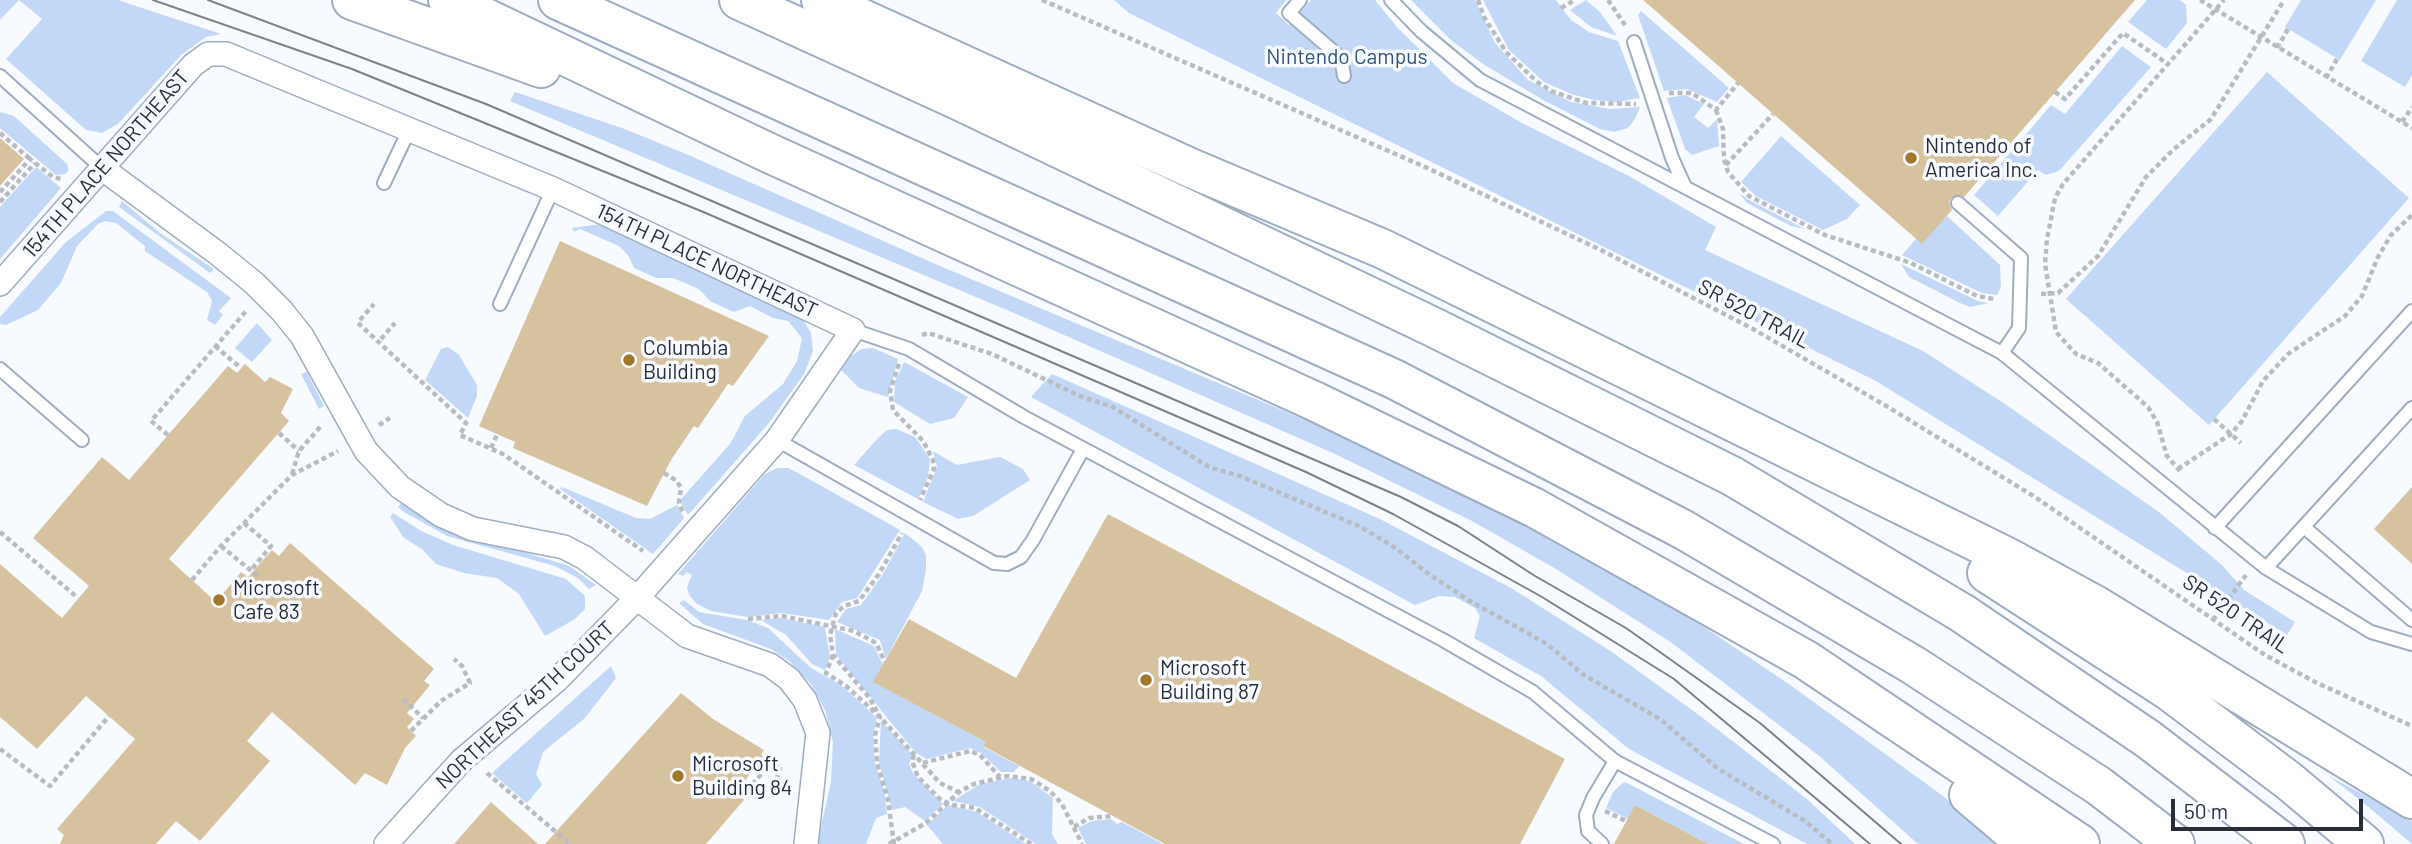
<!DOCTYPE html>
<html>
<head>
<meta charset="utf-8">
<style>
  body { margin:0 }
  #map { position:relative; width:2412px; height:844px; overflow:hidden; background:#f7fafe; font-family:Barlow,sans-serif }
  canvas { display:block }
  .scale { position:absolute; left:2171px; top:799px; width:192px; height:32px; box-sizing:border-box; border:4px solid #282e36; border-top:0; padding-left:9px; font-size:21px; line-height:24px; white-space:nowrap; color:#282e36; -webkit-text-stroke:5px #f7fafe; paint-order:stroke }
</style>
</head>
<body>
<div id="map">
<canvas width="2412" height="844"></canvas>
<div class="scale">50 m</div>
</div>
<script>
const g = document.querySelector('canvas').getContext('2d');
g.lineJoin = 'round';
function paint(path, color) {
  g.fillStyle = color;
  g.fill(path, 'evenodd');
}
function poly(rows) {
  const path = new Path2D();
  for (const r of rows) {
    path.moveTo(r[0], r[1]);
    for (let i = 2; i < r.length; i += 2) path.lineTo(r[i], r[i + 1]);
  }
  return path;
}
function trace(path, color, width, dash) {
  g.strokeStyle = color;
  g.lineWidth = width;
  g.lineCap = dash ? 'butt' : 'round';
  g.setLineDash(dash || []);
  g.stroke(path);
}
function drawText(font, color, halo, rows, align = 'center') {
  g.font = font + ' Barlow,sans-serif';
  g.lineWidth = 7;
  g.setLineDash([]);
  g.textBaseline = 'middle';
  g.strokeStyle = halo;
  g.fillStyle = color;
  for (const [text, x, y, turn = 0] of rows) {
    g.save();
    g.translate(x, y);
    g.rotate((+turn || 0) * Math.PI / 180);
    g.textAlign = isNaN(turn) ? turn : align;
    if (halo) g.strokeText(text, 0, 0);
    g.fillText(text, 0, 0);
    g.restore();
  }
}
const green = poly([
  [0,0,118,0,221,34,206,37,181,55,118,124,102,133,86,130,6,59,42,19,19,0,0,20],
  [1114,0,1286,0,1276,13,1289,25,1311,0,1375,0,1397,27,1453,83,1522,123,1629,176,1716,227,1705,250,1923,351,2008,406,2160,513,2222,565,2244,590,2295,622,2287,635,1876,381,1129,13],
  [1411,0,1475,0,1495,43,1528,80,1571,102,1610,109,1640,107,1635,119,1628,128,1614,132,1600,129,1543,100,1483,64,1452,41],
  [1483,0,1556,0,1571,20,1589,32,1618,41,1640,98,1617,102,1594,100,1571,94,1544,82,1509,50],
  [1586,0,1600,12,1617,36,1591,27,1570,10],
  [2147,0,2180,0,2186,5,2187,23,2166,49,2128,22],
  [2301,0,2376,0,2340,60,2285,27],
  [2397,0,2412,0,2412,75,2405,87,2361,61],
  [1641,11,1729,88,1717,102,1687,89,1664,91,1638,15],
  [2122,46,2151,67,2059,171,2046,175,2038,170,1998,216,1974,195,2051,105,2065,114],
  [2267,72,2409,198,2209,425,2066,299],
  [515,92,622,128,686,154,940,266,1325,428,1513,516,1685,614,1793,687,1943,796,1998,844,1918,844,1818,755,1672,643,1556,569,1472,521,1335,454,1014,313,510,101],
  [1685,95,1704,104,1694,117,1708,128,1717,119,1719,146,1692,155,1685,149,1667,98],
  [0,112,14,116,67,164,69,170,65,174,56,175,0,128],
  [1781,136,1860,205,1847,219,1823,230,1756,196,1741,182],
  [36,167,61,188,0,259,0,207],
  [1739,193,1749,200,1805,229,1791,226,1747,203],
  [122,201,160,233,214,269,210,273,119,207],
  [106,211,113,211,231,298,219,311,223,315,215,325,207,320,212,301,207,292,145,251,145,246,116,223,105,221,98,224,77,246,61,283,38,310,6,325,0,324,0,317,66,242],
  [1947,216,2000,265,2001,286,1997,295,1982,293,1902,255,1916,239],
  [601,224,802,318,811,333,813,351,804,374,769,423,688,515,681,503,682,498,730,444,745,416,783,384,797,361,802,338,788,321,773,318,750,306,734,312,710,301,699,289,673,278,656,278,634,268,628,255,619,246,580,229,574,232,572,228],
  [1901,264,1978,301,1989,303,1970,307,1960,303,1909,277],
  [257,323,272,340,252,362,235,348],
  [448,347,459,355,477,385,477,396,468,418,425,380,441,349],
  [873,348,898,359,888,397,859,388,841,370,851,356,862,349],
  [904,362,968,397,954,418,930,424,894,402,895,382],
  [307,372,324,406,319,409,301,374],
  [1052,374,1380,519,1511,588,1612,652,1699,715,1807,799,1855,844,1807,844,1629,749,1541,676,1474,638,1480,616,1475,608,1455,597,1439,596,1415,605,1031,397],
  [896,429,915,437,930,459,928,477,918,499,854,465,878,438,887,430],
  [933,451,957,465,1000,457,1023,469,1030,480,973,516,958,519,923,502,937,467],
  [777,468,788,468,798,473,900,530,857,598,842,602,829,620,782,613,747,617,711,611,697,604,689,595,687,587,692,575,687,572,683,576,678,574,765,474],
  [562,487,636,518,650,519,677,505,684,518,653,554,560,489],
  [402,502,441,526,569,566,596,585,589,589,578,578,555,566,447,536,404,512,398,507],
  [393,513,421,531,453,545,566,579,585,596,585,609,575,619,545,636,519,594,497,578,464,573,436,564,422,549,404,538,390,517],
  [905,533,922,547,926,555,926,570,922,591,886,659,880,640,837,622,846,609,861,605,883,574],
  [684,600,699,612,747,620,768,628,811,668,841,685,877,718,873,735,875,764,884,790,887,814,876,818,866,844,817,844,831,782,833,742,825,710,811,684,789,661,771,649,703,624,679,603],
  [780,618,825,627,830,657,825,670,812,664,786,635,761,620],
  [835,629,874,646,883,665,874,682,986,742,983,747,1019,766,1014,772,1001,772,981,753,970,748,927,759,916,753,836,655],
  [611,666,616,678,585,718,543,752,536,774,542,785,527,803,492,773],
  [881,721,913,755,909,764,913,773,943,804,925,821,905,807,892,810,879,762],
  [2329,776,2412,821,2412,844,2365,804],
  [1012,778,1030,781,1053,798,1052,834,1058,844,1036,844,980,807,953,801,980,784],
  [1624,782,1629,784,1744,844,1708,844,1635,805,1628,819,1606,808,1613,792],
  [948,805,977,812,1026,844,943,844,927,825],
  [1111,819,1117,824,1122,822,1163,844,1086,844,1078,828,1092,821]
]);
const building = poly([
  [1643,0,2135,0,1964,197,1952,197,1949,202,1952,210,1922,244],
  [0,138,24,159,0,186],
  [560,241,769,336,733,386,728,384,698,428,694,426,671,460,647,506,513,448,515,442,479,426],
  [245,364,265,382,270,377,293,389,281,413,289,421,169,559,216,602,241,572,248,577,272,550,279,556,290,543,434,669,424,681,430,685,407,713,414,719,407,727,416,736,405,748,387,785,365,773,355,785,272,712,247,741,270,761,200,841,176,821,156,844,60,844,64,835,57,829,135,739,86,696,37,749,0,717,0,564,62,618,89,586,33,538,102,457,129,480,228,366,237,373],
  [2412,487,2412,564,2374,529],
  [1108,514,1565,759,1520,844,1165,844,983,746,986,742,873,682,909,619,1016,678],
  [681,693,713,719,764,750,738,793,744,800,706,844,545,844],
  [491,802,538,844,454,844],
  [1635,805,1708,844,1614,844]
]);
const path = poly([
  [1042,0,1423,166,1601,250,1753,329,1888,407,2035,497,2265,655,2315,682,2412,726],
  [1478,0,1484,17,1506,52,1536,81,1551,91,1586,103,1636,104],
  [1608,0,1627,28],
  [2200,0,2412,128],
  [1561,8,1575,0],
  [2277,48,2288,29],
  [2326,78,2337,59],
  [2055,92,2065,99,2123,33,2168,64],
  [1669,93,1692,93,1716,110,1738,83],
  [1716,110,1723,129,1724,159,1728,172,1749,196,1825,235,1911,263,1977,296,1994,299],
  [2402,122,2412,107],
  [0,133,30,159],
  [1726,165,1773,114],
  [0,192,30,159,53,177,61,179],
  [0,202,35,163],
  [2041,294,2058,293,2098,256,2146,177,2174,149,2211,119,2284,0],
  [360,320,374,304],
  [358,323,466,423,460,435,503,454,643,551],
  [922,335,928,333,992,354,1082,397,1111,406,1209,467,1240,476,1361,527,1397,549,1430,575,1470,601,1547,644,1584,675,1660,719,1717,768,1805,821,1832,844],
  [381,339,395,323],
  [215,346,241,368],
  [899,364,890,391,893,410,923,441,933,460,934,469,920,500],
  [2214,419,2241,443],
  [379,425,390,418],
  [279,433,299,451],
  [168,435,151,421,248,309],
  [491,448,497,435],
  [2178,469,2231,434,2242,421,2263,381,2288,354,2345,316,2362,296,2378,257,2391,235,2412,215],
  [2180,471,2167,456,2157,422,2148,407,2098,363,2076,354,2056,332,2045,264,2047,239,2055,198,2063,184,2224,0],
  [664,473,677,481,681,488,679,503,683,513],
  [292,474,299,451,322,425],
  [244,523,271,546,251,570],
  [0,532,78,598],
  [221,546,260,578],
  [192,580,221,546,292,475,338,451],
  [748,619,782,616,854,631,876,643,885,662],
  [2213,620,2246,575],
  [833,655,826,673,846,686,880,717,940,783,958,792],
  [403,699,423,718],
  [411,731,441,701,470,683,462,666,454,659],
  [0,749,50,786,109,716],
  [914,755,912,761,918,777,941,800,953,805,975,808,1031,844],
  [759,757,781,765,772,793],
  [923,763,970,751,980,755,1000,777],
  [487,773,570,844],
  [741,797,772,762],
  [1605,811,1626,821],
  [1074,827,1089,818,1113,816],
  [889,844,926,823,959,792,974,784,1008,776,1031,779,1050,791,1062,804,1082,844],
  [894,844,888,800,877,763,875,735,880,717,869,697,833,655,830,635,836,613,844,606,859,601,879,574,902,533]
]);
const service = poly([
  [1300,0,1289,13,1341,58,1344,76],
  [1391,0,1421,31,1480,80,2002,353,2266,568,2371,632,2412,644],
  [1634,42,1672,158,1685,187],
  [0,76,103,169],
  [384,183,410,128],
  [1958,203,2021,258,2019,328,2002,353],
  [500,304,553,189],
  [853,330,909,349,1024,417,1443,640,1533,692,1615,761,1773,844],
  [0,369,82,440],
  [777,440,994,563,1007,564,1021,557,1033,540,1083,449],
  [2304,527,2412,620],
  [2215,528,2412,311],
  [2266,568,2412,408],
  [1602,844,1588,831,1586,815,1593,798,1615,761]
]);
const minor = poly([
  [103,169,217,253,254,283,282,311,302,336,366,451,400,487,441,515,473,529,564,547,585,558,687,636,770,665,789,679,805,700,818,733,806,844],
  [0,284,193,65,208,54,226,54,553,189,853,330,777,440,638,597,557,680,462,760,386,844]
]);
const motorway = poly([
  [352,0,541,68],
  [448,0,769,153,1312,400,1535,508,1806,660,2080,844],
  [558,0,1394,379,1684,530,1913,665,2099,786,2175,844],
  [739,0,960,101,1433,327,1732,476,1962,613,2148,739,2285,844],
  [821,0,1193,169,1383,249,2005,556,2095,605,2412,799],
  [1987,573,2168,690,2289,781,2364,844],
  [1969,795,2027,844]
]);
const tram = poly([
  [153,0,352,69,701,211,1306,472,1393,514,1542,597,1674,679,1870,844],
  [208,0,486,104,1401,497,1458,526,1535,576,1626,628,1760,723,1901,844]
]);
const markers = [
  [1911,158,7,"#a07826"],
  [629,360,7,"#a07826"],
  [219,600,7,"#a07826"],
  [1146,680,7,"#a07826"],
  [678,776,7,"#a07826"]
];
const parkNames = [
  ["Nintendo Campus",1347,57]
];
const poiNames = [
  ["Nintendo of",1925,146],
  ["America Inc.",1925,170],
  ["Columbia",643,348],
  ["Building",643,372],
  ["Microsoft",233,588],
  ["Cafe 83",233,612],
  ["Microsoft",1160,668],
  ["Building 87",1160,692],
  ["Microsoft",692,764],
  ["Building 84",692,788]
];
const streetNames = [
  ["154TH PLACE NORTHEAST",106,164,-49],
  ["154TH PLACE NORTHEAST",707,261,25],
  ["SR 520 TRAIL",1754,314,28],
  ["SR 520 TRAIL",2236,614,34],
  ["NORTHEAST 45TH COURT",525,705,-43]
];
paint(green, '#c2d8f6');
paint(building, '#d6c29e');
trace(service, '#9eadc1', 16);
trace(minor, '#9eadc1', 26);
trace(motorway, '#9eadc1', 42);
trace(path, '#b8bcc1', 4.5, [5, 3.5]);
trace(service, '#fff', 12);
trace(minor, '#fff', 23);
trace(motorway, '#fff', 38);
trace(tram, '#7d8289', 2);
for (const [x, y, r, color] of markers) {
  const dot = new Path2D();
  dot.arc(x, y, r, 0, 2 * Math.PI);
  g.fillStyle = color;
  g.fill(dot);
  trace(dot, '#f7fafe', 2.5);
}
drawText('21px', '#32527e', '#f7fafe', parkNames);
drawText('21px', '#282e36', '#f7fafe', poiNames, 'left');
drawText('21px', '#282e36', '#f7fafe', streetNames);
</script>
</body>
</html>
